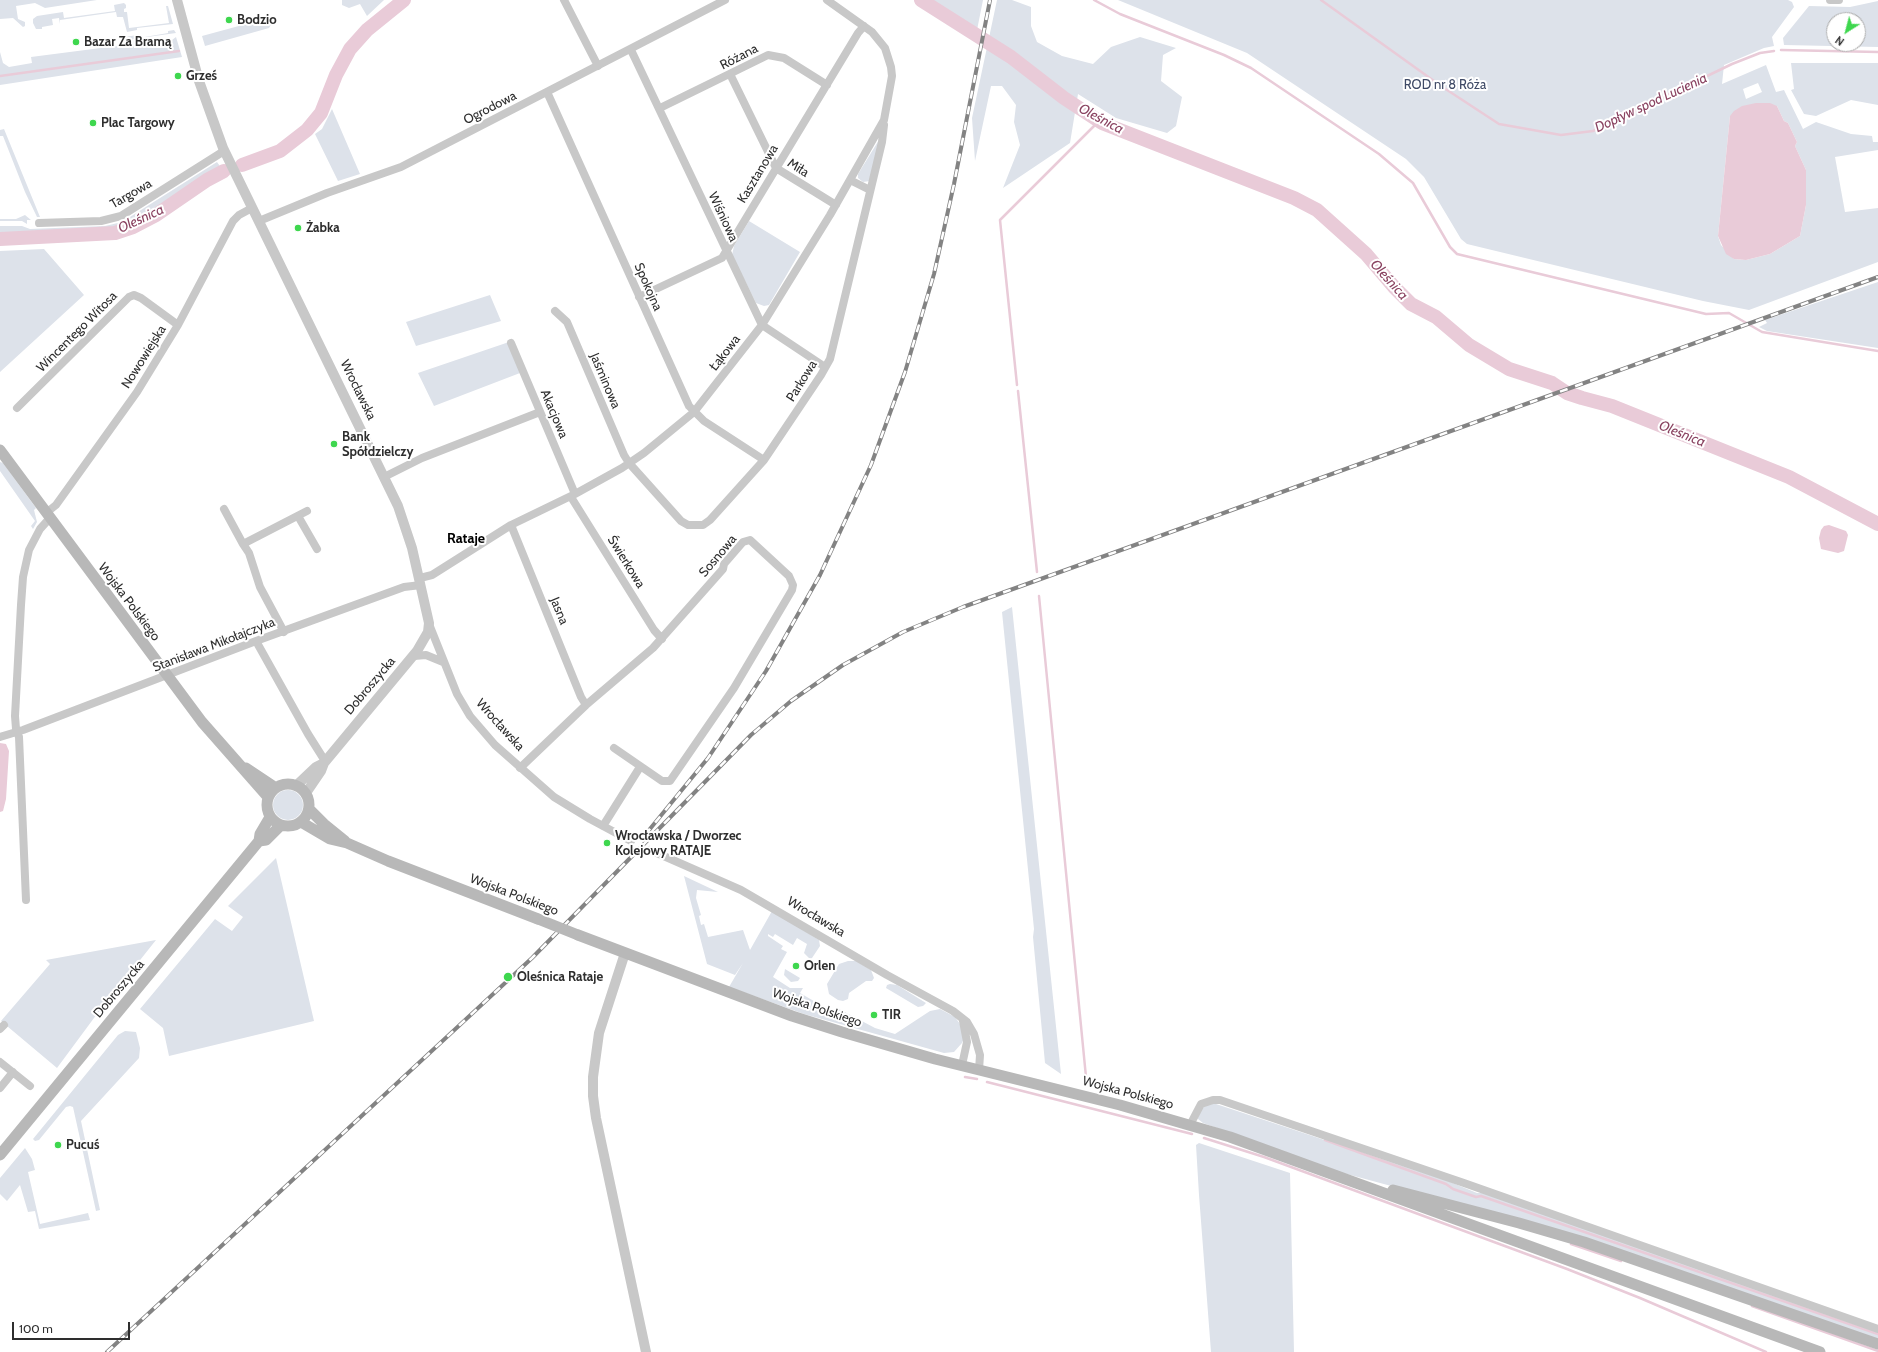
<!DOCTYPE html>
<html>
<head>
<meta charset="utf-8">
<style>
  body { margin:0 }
  #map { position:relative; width:1878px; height:1352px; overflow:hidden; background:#fff; font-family:Cabin,sans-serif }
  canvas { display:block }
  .north { position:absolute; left:1826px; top:12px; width:40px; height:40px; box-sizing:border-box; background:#fff; border:1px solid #ababab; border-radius:50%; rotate:216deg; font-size:11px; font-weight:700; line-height:16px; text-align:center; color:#2e2e2e }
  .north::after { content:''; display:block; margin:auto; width:14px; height:18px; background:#3ed74e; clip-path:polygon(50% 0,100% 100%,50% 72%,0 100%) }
  .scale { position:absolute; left:12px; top:1322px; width:118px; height:18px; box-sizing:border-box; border:2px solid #2e2e2e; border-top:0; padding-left:5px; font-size:12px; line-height:14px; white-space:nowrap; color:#2e2e2e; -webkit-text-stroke:3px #fff; paint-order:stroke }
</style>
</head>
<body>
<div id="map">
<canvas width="1878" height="1352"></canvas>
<div class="north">N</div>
<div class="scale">100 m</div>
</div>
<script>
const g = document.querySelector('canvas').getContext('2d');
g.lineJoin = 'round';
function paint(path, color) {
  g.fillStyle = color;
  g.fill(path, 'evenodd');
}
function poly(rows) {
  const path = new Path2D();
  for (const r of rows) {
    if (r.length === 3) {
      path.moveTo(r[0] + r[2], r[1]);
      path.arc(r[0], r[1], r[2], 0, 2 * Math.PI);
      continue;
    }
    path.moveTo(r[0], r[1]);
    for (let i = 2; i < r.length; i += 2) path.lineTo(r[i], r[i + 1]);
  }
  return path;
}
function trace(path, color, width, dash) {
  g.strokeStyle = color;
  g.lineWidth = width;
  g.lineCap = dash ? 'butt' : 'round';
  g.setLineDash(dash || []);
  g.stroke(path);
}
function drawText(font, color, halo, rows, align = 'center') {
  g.font = font + ' Cabin,sans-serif';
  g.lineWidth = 4;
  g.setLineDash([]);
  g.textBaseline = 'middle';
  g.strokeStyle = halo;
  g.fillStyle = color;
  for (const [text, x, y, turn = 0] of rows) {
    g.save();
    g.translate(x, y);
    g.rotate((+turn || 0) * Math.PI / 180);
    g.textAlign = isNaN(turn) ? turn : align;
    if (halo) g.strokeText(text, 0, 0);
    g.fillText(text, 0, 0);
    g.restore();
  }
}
const green = poly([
  [0,0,97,0,45,8,35,3,16,6,18,19,25,22,25,26,23,27,13,18,0,19],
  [342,0,384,0,367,16,360,4,349,8,342,5],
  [928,0,983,0,977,30],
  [997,0,1012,0,1031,7,1031,26,1037,42,1062,56,1093,64,1111,47,1140,37,1176,48,1163,55,1161,81,1182,97,1176,126,1167,133,1116,118,1078,94,1070,143,1003,188,1020,145,1014,122,1016,105,1002,86,991,86,975,161,972,118],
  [1118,0,1788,0,1792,2,1794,7,1772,37,1774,46,1764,48,1724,65,1722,84,1766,65,1776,92,1784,90,1803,129,1816,122,1851,134,1872,136,1873,142,1878,142,1878,150,1835,157,1845,212,1878,208,1878,262,1749,310,1703,301,1467,244,1461,239,1424,177,1406,159,1247,53],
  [1758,83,1762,92,1746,99,1743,89],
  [1777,106,1784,121,1788,123,1797,142,1795,146,1806,170,1806,205,1800,236,1770,254,1746,260,1734,259,1721,245,1718,236,1730,116],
  [1878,1,1878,47,1784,45,1783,38,1809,6,1850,7],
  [1834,20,1858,20,1858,44,1834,44],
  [124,3,126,5,126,8,124,9,124,12,127,12,129,28,169,23,166,6,168,6,173,24,137,28,137,30,127,32,123,17,117,17,116,12,60,20,60,24,59,18,52,19,53,25,42,27,42,29,36,29,33,23,33,19,37,16,63,12,64,18,115,11,114,5],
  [272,17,272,23,269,28,205,46,202,36],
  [174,30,176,33,133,39,134,48,141,48,143,45,172,40,176,37,182,57,0,85,0,52,3,63,9,67,32,63,31,57,124,45,124,37,138,35,139,38,168,33,168,31],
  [1791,63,1878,63,1878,105,1851,100,1816,116,1804,114,1791,90,1794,89],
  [332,109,360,174,338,181,315,134,322,129],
  [4,129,40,217,37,217,25,192,3,136,0,136,0,130],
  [879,140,870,181,863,182,858,178,858,174],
  [217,162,222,169,157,210,132,224,115,230,0,236,0,226,22,226,30,229,105,226,122,222],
  [25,215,31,220,27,220,27,224,22,221,0,221,0,219,16,219],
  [749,221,800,252,769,305,764,306,756,303,732,255,734,246],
  [44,249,84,295,0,372,0,251],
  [1878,282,1878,348,1767,331,1759,327,1767,323,1765,320],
  [490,295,501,321,416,346,406,322],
  [509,342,520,373,434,406,418,373],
  [0,462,3,463,36,508,34,510,37,522,33,529,31,526,35,521,0,471],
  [1012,607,1061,1074,1045,1063,1033,937,1034,929,1002,612],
  [288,805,15],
  [276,858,314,1021,169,1056,163,1028,140,1009,215,919,232,931,243,917,228,906],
  [684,876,718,892,697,890,696,898,701,915,699,916,701,925,704,924,708,937,743,930,750,950,772,911,819,940,820,946,812,958,810,959,804,953,807,944,797,938,793,945,775,934,773,937,768,934,768,936,783,946,781,949,787,952,773,977,790,988,803,988,800,993,838,1015,839,1009,875,1028,895,1034,930,1011,940,1009,955,1017,960,1024,964,1038,962,1043,954,1052,944,1053,804,1014,729,987,743,963,735,975,707,964],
  [156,940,94,1018,57,1068,1,1021,50,964,46,960],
  [848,961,856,961,871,970,874,978,872,981,866,981,849,993,848,999,843,1001,838,1000,829,994,827,984,839,964],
  [785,969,800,978,798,981,791,982,784,975],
  [890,984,897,985,926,1003,923,1006,918,1007,886,988,887,985],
  [125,1031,136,1032,140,1048,139,1058,81,1121,100,1210,96,1211,73,1107,70,1106,66,1107,39,1140,35,1141,33,1139,118,1035],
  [1213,1103,1448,1181,1477,1193,1484,1193,1878,1331,1878,1340,1395,1187,1343,1173,1203,1123,1198,1119,1198,1114,1205,1105],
  [1199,1143,1290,1173,1294,1352,1211,1352,1199,1195,1196,1145],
  [25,1148,32,1159,35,1170,28,1172,40,1224,88,1213,90,1220,39,1229,35,1211,28,1212,20,1185,7,1201,0,1194,0,1178]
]);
const water = poly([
  [1756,103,1770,103,1777,106,1784,121,1788,123,1797,142,1795,146,1806,170,1806,205,1800,236,1770,254,1746,260,1734,259,1726,254,1718,236,1730,116,1734,111,1742,106],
  [1829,525,1846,531,1848,535,1844,551,1838,553,1821,549,1819,538,1821,530,1824,526],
  [0,743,6,744,9,751,6,799,3,811,0,812]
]);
const stream = poly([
  [1094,0,1120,14,1224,55,1251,68,1379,154,1413,183,1450,247,1457,254,1706,314,1729,313,1762,332,1878,351],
  [1321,0,1441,86,1499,124,1561,135,1593,131,1732,64,1760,53,1774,51],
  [1781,50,1878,52],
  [0,76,179,51],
  [1017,385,1000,220,1099,121],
  [1018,391,1037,572],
  [1039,596,1086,1077],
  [965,1077,977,1079],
  [987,1082,1192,1134],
  [1204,1138,1264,1157,1567,1269,1640,1298,1766,1352],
  [1325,1140,1446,1184,1453,1189,1476,1197,1481,1196,1878,1334],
  [1571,1244,1621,1261],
  [1752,1306,1878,1351]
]);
const river = poly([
  [921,0,1011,57,1064,98,1102,123,1294,198,1317,210,1366,254,1394,287,1411,304,1436,317,1469,345,1509,369,1552,383,1567,393,1582,398,1612,406,1789,477,1878,524],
  [242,165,280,151,307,130,321,113,336,75,350,49,367,30,404,0],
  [0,239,115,233,133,227,156,215,207,180,224,171]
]);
const minor = poly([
  [564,0,598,66],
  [1830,0,1839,0],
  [631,50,762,325,825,367],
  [730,74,776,168,836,205],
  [547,92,689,406,704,421,764,460],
  [660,108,768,55,784,58,827,85],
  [850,180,870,190],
  [259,221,327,193,401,167,725,0],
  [39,223,101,221,121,216,224,151],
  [639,297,722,258,858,33,864,26],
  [555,311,567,322,624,455,629,463,681,521,688,525,703,525,710,520,764,460,821,375,830,359,882,142,884,125],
  [511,343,575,494],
  [17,408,129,297,134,295,141,298,178,325],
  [384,477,422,458,540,412],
  [571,497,654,630,662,639],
  [224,509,243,544],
  [46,513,56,505,137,392,178,325,233,221,239,215,252,208],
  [298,516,317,549],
  [511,525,581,697,586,705],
  [420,578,432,575,511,525,575,494,622,468,644,453,694,412,762,325,830,215,884,120,892,76,891,67,885,48,872,32,827,0],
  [429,624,457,694,470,716,495,745,554,797,590,819,631,841],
  [284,632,260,587,249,553,243,544,307,511],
  [256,641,308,734,325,761],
  [414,656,426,655,443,662],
  [0,737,23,730,256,641,404,587,421,585],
  [520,768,586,705,653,648,723,569,724,564,743,542,750,540,789,576,793,585,792,590,734,688,670,781,662,781,614,748],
  [603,826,640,767],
  [650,850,741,890,887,975,953,1011,967,1022,974,1034,980,1055,979,1070],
  [26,900,19,737,16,729,15,716,21,605,23,577,29,550,40,529,49,519],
  [0,1029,4,1025],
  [0,1062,30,1086],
  [962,1065,967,1042,963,1021],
  [0,1088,13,1072],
  [1190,1125,1201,1104,1213,1100,1220,1100,1464,1183,1878,1329]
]);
const tertiary = poly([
  [177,0,199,81,223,148,398,506,412,548,429,623,428,632,417,651,324,763,321,771,306,793],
  [297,785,316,767,324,763],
  [625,953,599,1033,593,1077,593,1096,596,1118,646,1352]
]);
const secondary = poly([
  [0,450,202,722,268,797],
  [246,768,276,788],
  [288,805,21],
  [309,809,324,824,345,841],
  [301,822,330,839,347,843,388,861,538,919],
  [259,841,266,840,281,825],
  [578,935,792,1016,842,1032,935,1059,1120,1105,1230,1137,1820,1352],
  [0,1155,259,841,260,834,270,817],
  [1393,1190,1519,1223,1584,1242,1878,1344]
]);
const rail = poly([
  [645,835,708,758,766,671,820,575,871,465,905,372,934,274,954,184,990,0],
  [107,1352,532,958,751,735,791,701,843,665,903,632,963,607,1878,277]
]);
const secondaryBridge = poly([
  [538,919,578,935]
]);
const markers = [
  [229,20,4,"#3ed74e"],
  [76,42,4,"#3ed74e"],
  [178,76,4,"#3ed74e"],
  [93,123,4,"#3ed74e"],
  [298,228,4,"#3ed74e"],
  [334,444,4,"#3ed74e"],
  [607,843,4,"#3ed74e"],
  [796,966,4,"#3ed74e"],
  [508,977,5,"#3ed74e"],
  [874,1015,4,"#3ed74e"],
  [58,1145,4,"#3ed74e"]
];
const poiNames = [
  ["Bodzio",237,20],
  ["Bazar Za Bramą",84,42],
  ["Grześ",186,76],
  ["Plac Targowy",101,123],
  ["Żabka",306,228],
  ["Bank",342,437],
  ["Spółdzielczy",342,452],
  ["Wrocławska / Dworzec",615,836],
  ["Kolejowy RATAJE",615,851],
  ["Orlen",804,966],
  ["Oleśnica Rataje",517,977],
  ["TIR",882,1015],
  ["Pucuś",66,1145]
];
const streetNames = [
  ["Różana",739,57,-27],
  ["Ogrodowa",490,108,-27],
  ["Miła",798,168,32],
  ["Kasztanowa",758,174,-59],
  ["Targowa",131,194,-30],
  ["Wiśniowa",723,217,65],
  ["Spokojna",648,287,66],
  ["Wincentego Witosa",77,332,-45],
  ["Łąkowa",725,353,-52],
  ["Nowowiejska",144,357,-58],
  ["Jaśminowa",605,381,67],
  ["Parkowa",802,381,-58],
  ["Wrocławska",358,390,64],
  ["Akacjowa",554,414,67],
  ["Sosnowa",718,556,-50],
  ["Świerkowa",626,562,58],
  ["Wojska Polskiego",129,602,53],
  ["Jasna",559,611,68],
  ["Stanisława Mikołajczyka",214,645,-21],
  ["Dobroszycka",370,686,-50],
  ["Wrocławska",500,725,48],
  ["Wojska Polskiego",514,895,21],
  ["Wrocławska",816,917,31],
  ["Dobroszycka",119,989,-50],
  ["Wojska Polskiego",817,1008,19],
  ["Wojska Polskiego",1128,1093,15]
];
const parkNames = [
  ["ROD nr 8 Róża",1445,85]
];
const waterNames = [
  ["Dopływ spod Lucienia",1651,103,-25],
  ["Oleśnica",1101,119,28],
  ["Oleśnica",141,219,-25],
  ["Oleśnica",1389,280,48],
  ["Oleśnica",1682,434,22]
];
const neighbourhoodNames = [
  ["Rataje",466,539]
];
paint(green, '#dde2ea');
paint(water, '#e9cbd8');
trace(stream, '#e9cbd8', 2.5);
trace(river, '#e9cbd8', 14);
trace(minor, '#c8c8c8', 8);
trace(tertiary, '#c8c8c8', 10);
trace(secondary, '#b8b8b8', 11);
trace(rail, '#838383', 4);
trace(rail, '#fff', 2.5, [8]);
trace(secondaryBridge, '#b8b8b8', 11);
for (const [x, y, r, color] of markers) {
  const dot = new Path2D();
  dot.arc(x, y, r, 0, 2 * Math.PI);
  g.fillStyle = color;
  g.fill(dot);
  trace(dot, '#fff', 1.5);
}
drawText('bold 13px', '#2e2e2e', '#fff', poiNames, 'left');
drawText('13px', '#2e2e2e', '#fff', streetNames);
drawText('13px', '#3f4a66', '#fff', parkNames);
drawText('italic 14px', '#8a4361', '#fff', waterNames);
drawText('bold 14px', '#000', '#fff', neighbourhoodNames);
</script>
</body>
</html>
